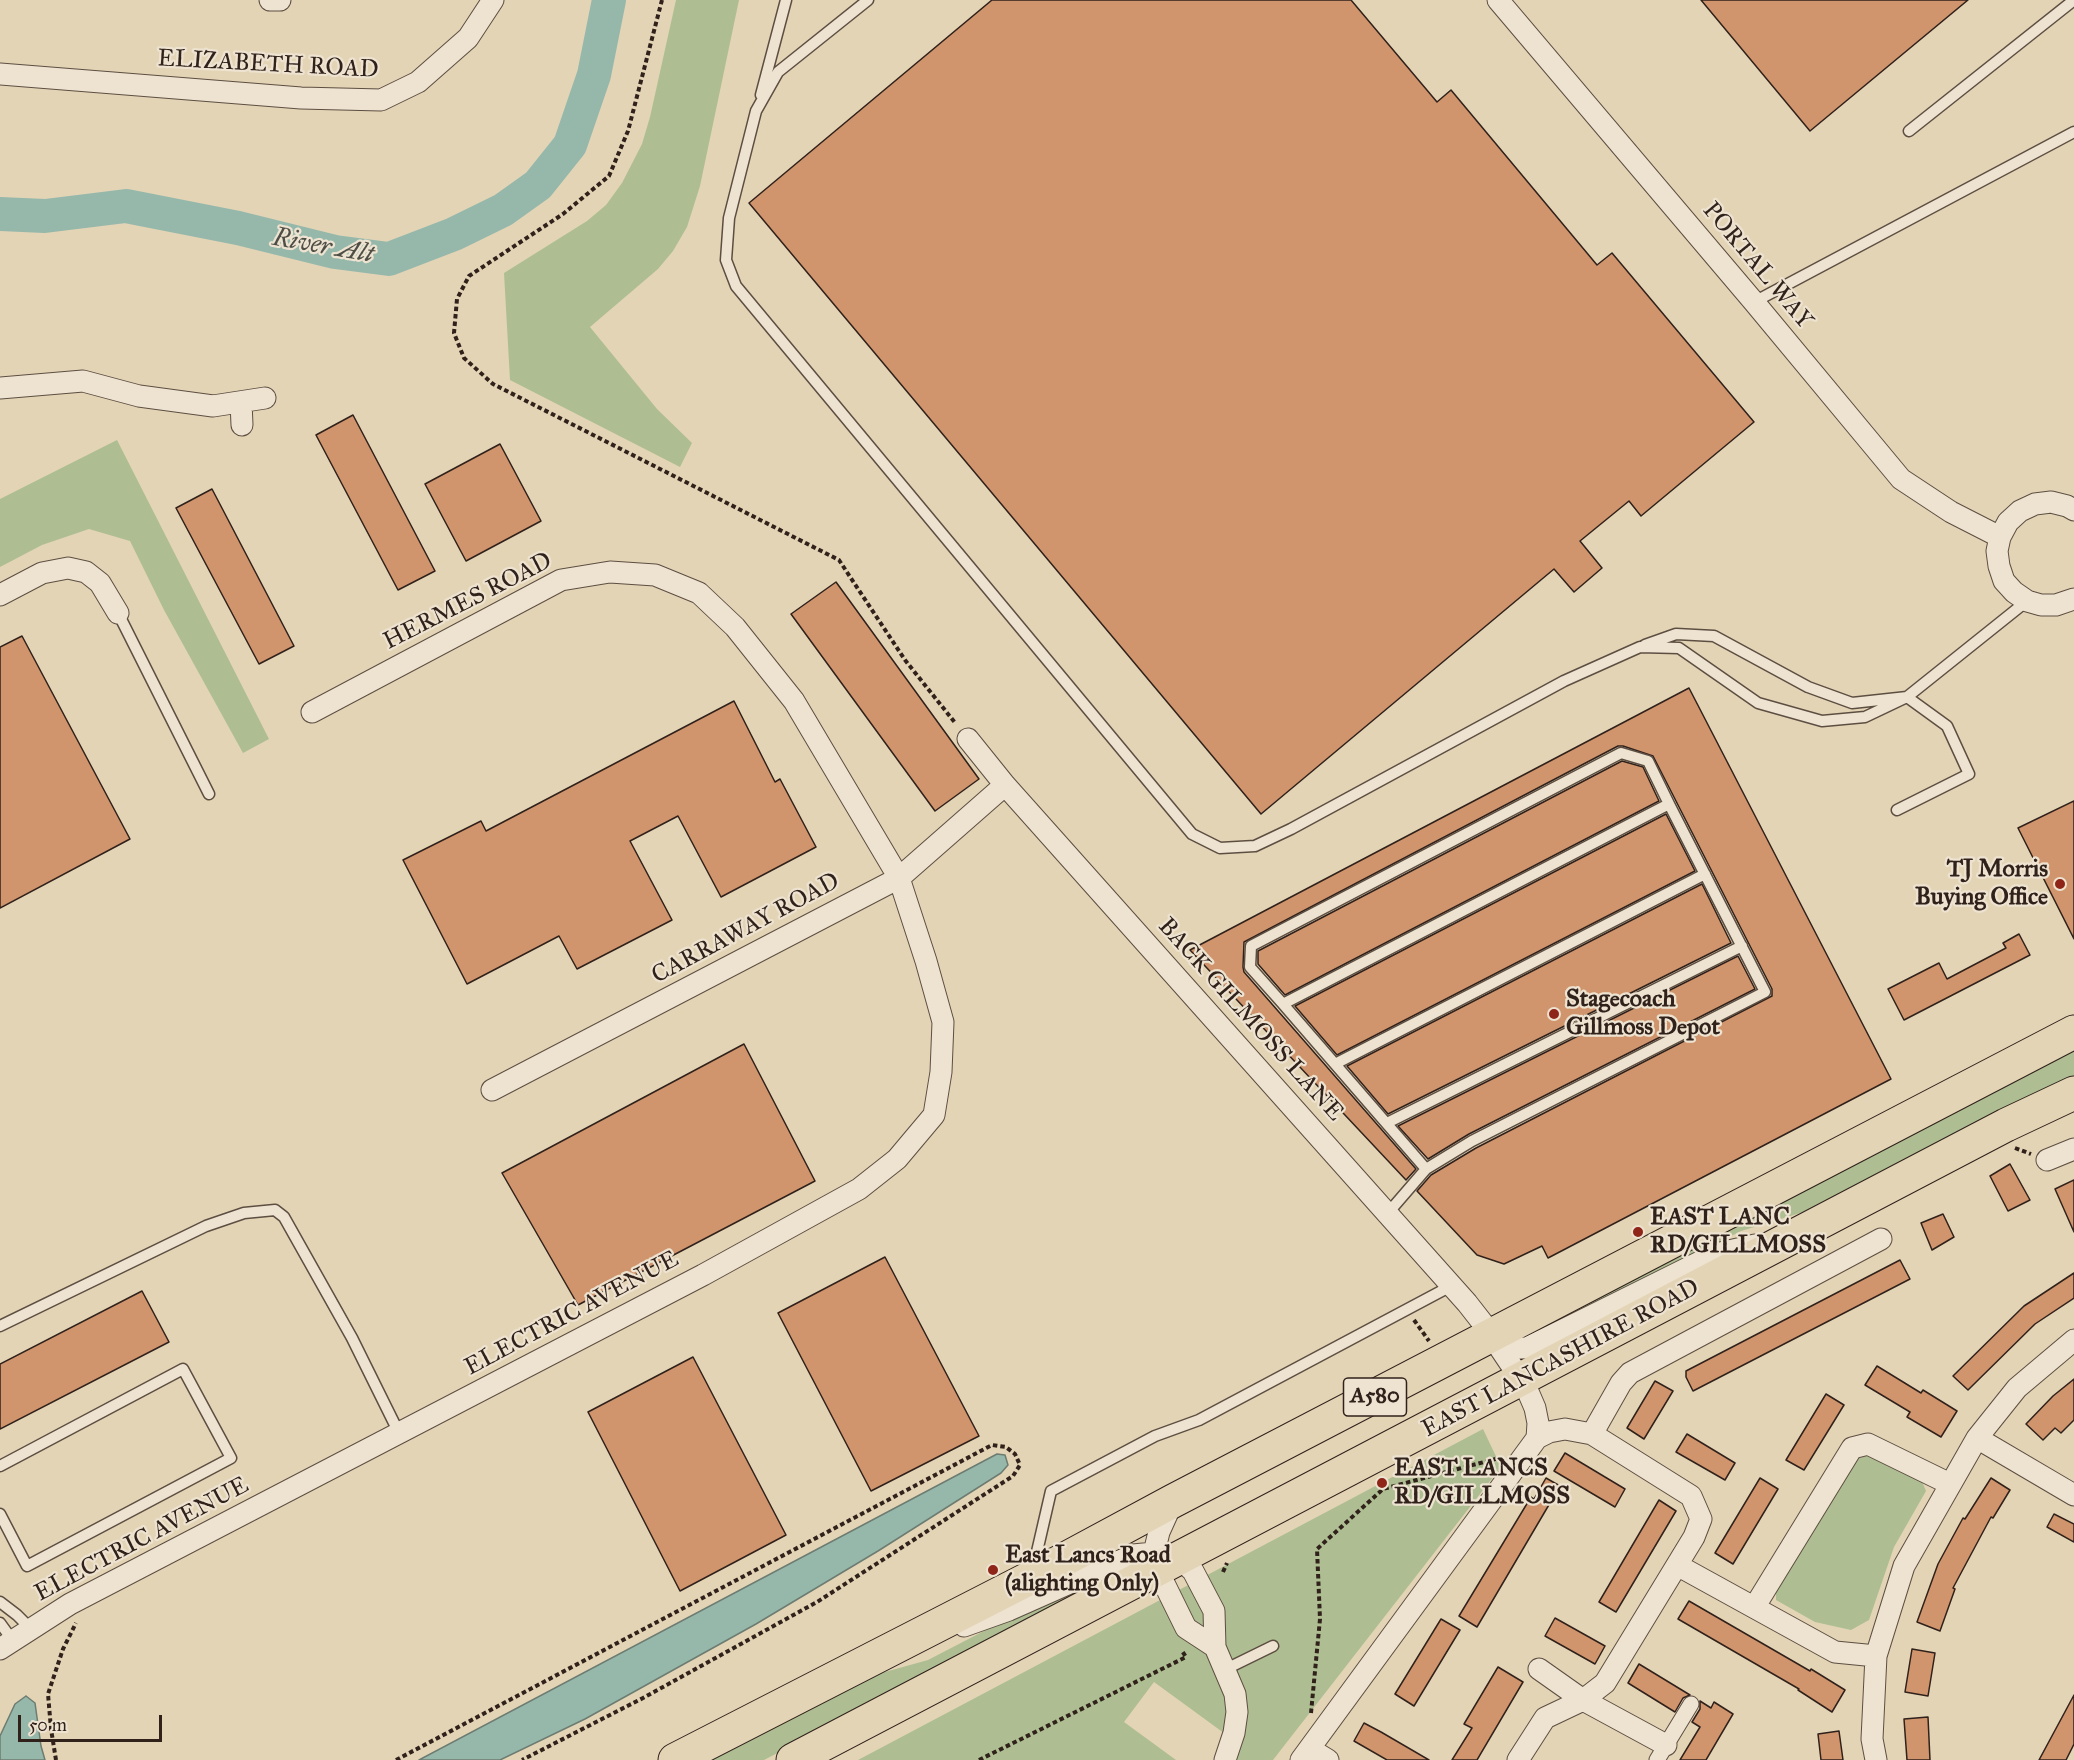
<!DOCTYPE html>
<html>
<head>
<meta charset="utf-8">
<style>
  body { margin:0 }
  #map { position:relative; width:2074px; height:1760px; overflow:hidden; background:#e3d4b6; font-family:"IM FELL Great Primer",serif }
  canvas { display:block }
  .scale { position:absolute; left:18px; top:1715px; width:144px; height:27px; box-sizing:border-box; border:3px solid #30211b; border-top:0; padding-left:8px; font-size:18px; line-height:21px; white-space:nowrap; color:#30211b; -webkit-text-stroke:4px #ede3d0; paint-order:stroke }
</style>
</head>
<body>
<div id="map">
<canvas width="2074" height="1760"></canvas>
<div class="scale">50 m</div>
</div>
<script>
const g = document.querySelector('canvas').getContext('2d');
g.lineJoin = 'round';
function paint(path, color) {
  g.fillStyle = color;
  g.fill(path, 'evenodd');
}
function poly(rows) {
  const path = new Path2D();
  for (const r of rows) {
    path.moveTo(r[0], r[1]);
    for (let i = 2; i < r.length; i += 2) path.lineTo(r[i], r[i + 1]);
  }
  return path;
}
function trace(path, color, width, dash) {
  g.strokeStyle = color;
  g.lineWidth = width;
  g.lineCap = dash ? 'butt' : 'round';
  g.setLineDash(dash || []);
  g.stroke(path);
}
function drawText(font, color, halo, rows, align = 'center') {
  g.font = font + ' "IM FELL Great Primer",serif';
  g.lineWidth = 4.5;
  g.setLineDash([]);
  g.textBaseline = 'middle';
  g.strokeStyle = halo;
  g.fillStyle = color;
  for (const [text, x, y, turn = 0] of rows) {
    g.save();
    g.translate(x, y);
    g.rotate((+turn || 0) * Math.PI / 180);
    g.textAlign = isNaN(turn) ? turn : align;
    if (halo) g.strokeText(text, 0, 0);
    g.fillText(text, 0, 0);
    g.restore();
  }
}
const green = poly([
  [676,0,739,0,700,186,687,227,673,251,658,269,590,327,657,409,692,443,680,467,510,380,504,273,587,221,606,205,622,183,642,144,650,117],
  [117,440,269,739,243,753,164,610,130,541,89,529,42,545,0,567,0,499],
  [2074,1048,2074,1076,1810,1210,1741,1231,1534,1337,1523,1338,1521,1334],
  [1483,1429,1501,1467,1273,1760,1233,1760,1228,1736,1154,1682,1124,1722,1176,1760,858,1760],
  [1875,1454,1921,1479,1926,1491,1894,1547,1869,1620,1851,1630,1815,1622,1776,1600,1776,1591,1855,1459],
  [1083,1588,1084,1593,764,1760,710,1760,874,1675,928,1660,1009,1618]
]);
const water = poly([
  [997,1454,1005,1455,1008,1465,1001,1473,878,1551,756,1624,585,1719,500,1760,419,1760,997,1454],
  [26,1696,35,1703,41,1746,45,1760,0,1760,0,1736,15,1704,26,1696]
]);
const river = poly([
  [0,214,45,216,126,206,238,228,335,252,389,259,454,234,503,210,538,185,570,145,594,75,609,0]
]);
const building = poly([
  [992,0,1351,0,1437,102,1451,90,1597,265,1612,253,1754,422,1641,516,1629,501,1580,541,1602,568,1574,592,1554,569,1261,814,749,203,992,0],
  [1701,0,1968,0,1810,131,1701,0],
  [353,415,435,571,398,590,316,435,353,415],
  [500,444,541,521,466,561,425,484,500,444],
  [212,489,294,646,259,664,176,508,212,489],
  [836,582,979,779,935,811,791,614,836,582],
  [22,636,130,839,0,908,0,647,22,636],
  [1689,688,1891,1079,1548,1258,1542,1246,1504,1264,1477,1255,1417,1191,1431,1175,1476,1148,1772,996,1772,989,1653,756,1623,746,1618,746,1244,942,1243,967,1244,972,1416,1169,1406,1180,1190,950,1689,688],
  [734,701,775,782,780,779,816,847,721,897,678,816,630,841,672,920,577,969,559,936,467,984,403,860,481,821,486,831,734,701],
  [1622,761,1643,767,1659,801,1285,995,1258,964,1258,951,1622,761],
  [2074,801,2074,939,2018,828,2074,801],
  [1666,814,1695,871,1337,1055,1295,1006,1666,814],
  [1702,884,1731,943,1388,1114,1347,1066,1702,884],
  [2019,934,2030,955,1904,1020,1888,989,1939,963,1947,979,2006,948,2003,943,2019,934],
  [1738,956,1755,989,1469,1134,1428,1159,1398,1126,1738,956],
  [744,1044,815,1181,578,1305,502,1173,744,1044],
  [2010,1164,2030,1200,2008,1211,1990,1176,2010,1164],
  [2074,1180,2074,1232,2055,1189,2074,1180],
  [1943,1214,1954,1237,1932,1250,1921,1223,1943,1214],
  [885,1257,979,1436,871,1491,778,1313,885,1257],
  [1900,1260,1910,1279,1693,1391,1686,1377,1686,1371,1900,1260],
  [2074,1273,2074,1298,2035,1324,1968,1390,1953,1376,2024,1306,2074,1273],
  [142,1291,169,1342,0,1429,0,1364,142,1291],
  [693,1357,786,1535,680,1591,588,1412,693,1357],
  [1877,1366,1921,1393,1923,1390,1957,1411,1941,1437,1907,1417,1910,1412,1865,1385,1877,1366],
  [2074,1379,2074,1420,2061,1433,2055,1428,2043,1440,2026,1424,2053,1396,2074,1379],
  [1655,1381,1673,1391,1644,1439,1627,1428,1655,1381],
  [1826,1394,1844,1405,1804,1470,1786,1460,1826,1394],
  [1687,1434,1735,1463,1725,1480,1676,1452,1687,1434],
  [1565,1453,1625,1489,1615,1507,1554,1471,1565,1453],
  [1546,1478,1560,1486,1477,1627,1459,1616,1531,1497,1534,1499,1546,1478],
  [1760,1478,1778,1489,1733,1564,1715,1553,1760,1478],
  [1991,1478,2010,1490,1993,1518,1991,1517,1953,1588,1955,1589,1940,1631,1917,1622,1938,1564,1963,1518,1965,1519,1991,1478],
  [1659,1500,1676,1511,1616,1612,1599,1602,1659,1500],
  [2054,1514,2074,1524,2074,1542,2047,1527,2054,1514],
  [1689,1601,1810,1671,1811,1669,1845,1690,1832,1712,1798,1690,1799,1689,1678,1619,1689,1601],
  [1555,1618,1605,1646,1595,1664,1545,1636,1555,1618],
  [1441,1619,1460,1630,1414,1706,1395,1694,1441,1619],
  [1912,1649,1935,1653,1928,1696,1905,1692,1912,1649],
  [1639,1664,1690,1695,1683,1698,1675,1712,1628,1683,1639,1664],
  [1498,1667,1523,1682,1477,1760,1452,1760,1472,1728,1464,1724,1498,1667],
  [2074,1695,2074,1744,2066,1760,2039,1760,2074,1695],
  [1700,1701,1711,1708,1714,1702,1733,1714,1706,1760,1680,1760,1700,1727,1692,1722,1700,1709,1700,1701],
  [1928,1717,1930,1760,1907,1760,1904,1719,1928,1717],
  [1364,1723,1381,1732,1429,1760,1387,1760,1354,1741,1364,1723],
  [1839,1731,1843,1760,1821,1760,1818,1734,1839,1731]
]);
const path = poly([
  [662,0,628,131,609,176,563,214,469,276,457,299,454,333,464,358,493,384,839,560,905,660,956,724],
  [2015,1148,2031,1154],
  [1414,1320,1429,1341],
  [1223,1572,1227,1563],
  [1311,1713,1320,1619,1317,1549,1383,1489,1499,1458],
  [56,1760,51,1729,48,1694,63,1649,76,1623],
  [396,1760,992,1445,1006,1447,1015,1454,1020,1465,1013,1476,817,1602,643,1698,522,1760],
  [979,1760,1186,1657,1182,1651]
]);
const service = poly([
  [868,0,778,72,756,111,729,218,726,260,736,286,1192,834,1220,848,1255,846,1291,829,1564,681,1640,647,1679,648,1758,703,1822,721,1865,717,1907,697,2027,601],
  [761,95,786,0],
  [1909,131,2074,0],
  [1754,302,2074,132],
  [118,613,209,794],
  [1645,645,1676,634,1714,636,1808,687,1852,703,1907,697,1947,726,1969,774,1897,810],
  [1283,1004,1250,967,1251,946,1621,753,1648,761,1669,804],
  [1335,1064,1705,874],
  [1387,1123,1742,946],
  [1388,1213,1426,1169,1472,1141,1765,992,1669,804,1283,1004,1426,1169],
  [0,1326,206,1226,244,1213,275,1210,284,1217,352,1338,399,1433],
  [0,1466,183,1369,231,1458,27,1566,0,1514],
  [1033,1569,1051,1491,1155,1436,1199,1420,1451,1286],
  [0,1602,17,1615,31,1629],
  [0,1623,13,1641],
  [1226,1669,1273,1646]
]);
const pedestrian = poly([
  [1657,1760,1691,1704]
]);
const minor = poly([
  [270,0,280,0],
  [1498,0,1754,302,1901,479,1951,512,2000,537],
  [0,74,301,98,381,100,418,82,468,38,493,0],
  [0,388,83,381,139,396,213,406,265,398],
  [241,402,242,425],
  [2074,510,2067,506,2051,502,2035,504,2020,511,2008,522,2000,537,1997,551,1999,566,2004,581,2014,592,2027,601,2041,605,2056,605,2074,599],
  [0,595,42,573,68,568,86,572,100,583,118,613],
  [968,739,1005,785,1467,1303,1485,1326,1526,1387,1535,1408,1538,1423,1537,1438,1301,1760],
  [492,1090,899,878,1005,785],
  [2047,1160,2074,1149],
  [1492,1337,1502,1345,1510,1348,1527,1348,1716,1254,1755,1245],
  [1592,1434,1621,1383,1630,1373,1881,1239],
  [1977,1438,2074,1495],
  [1173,1501,1159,1532,1154,1553,1155,1565,1186,1628,1215,1647],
  [1677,1565,1835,1652,1876,1656],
  [1755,1606,1852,1448,1868,1444,1950,1484],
  [964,1626,1009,1610,1133,1555,1154,1553,1179,1558,1193,1571,1214,1611,1215,1647,1235,1694,1237,1712,1234,1733,1225,1760],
  [0,1649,70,1604,703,1275,859,1189,897,1159,934,1115,941,1072,943,1022,926,961,899,878,794,701,735,627,699,593,655,575,610,572,561,580,312,712],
  [1539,1669,1583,1700,1666,1745],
  [1310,1749,1328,1760],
  [1518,1760,1545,1718,1583,1700,1605,1683,1694,1537,1701,1519,1691,1496,1592,1434,1565,1429,1549,1432,1537,1438],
  [1876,1760,1872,1739,1876,1656,1904,1566,1977,1438,2017,1388,2074,1340]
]);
const trunk = poly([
  [675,1760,1030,1578,1173,1501,2074,1032],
  [793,1760,2006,1125,2074,1093]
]);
const markers = [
  [2060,884,6,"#8f2418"],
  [1554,1014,6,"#8f2418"],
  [1638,1232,6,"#8f2418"],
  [1382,1483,6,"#8f2418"],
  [993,1570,6,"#8f2418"]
];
const shields = [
  [1375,1397,63]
];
const shieldNames = [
  ["A580",1375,1397]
];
const streetNames = [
  ["ELIZABETH ROAD",268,65,3],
  ["PORTAL WAY",1757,266,50],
  ["HERMES ROAD",468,602,-27],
  ["CARRAWAY ROAD",746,929,-28],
  ["BACK GILMOSS LANE",1250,1020,48],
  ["ELECTRIC AVENUE",572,1314,-28],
  ["EAST LANCASHIRE ROAD",1561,1359,-28],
  ["ELECTRIC AVENUE",142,1540,-28]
];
const poiNames = [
  ["TJ Morris",2048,870,"right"],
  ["Buying Office",2048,898,"right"],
  ["Stagecoach",1566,1000],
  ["Gillmoss Depot",1566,1028],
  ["EAST LANC",1650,1218],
  ["RD/GILLMOSS",1650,1246],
  ["EAST LANCS",1394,1469],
  ["RD/GILLMOSS",1394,1497],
  ["East Lancs Road",1005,1556],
  ["(alighting Only)",1005,1584]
];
const waterNames = [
  ["River Alt",323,247,10]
];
paint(green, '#aebe92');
paint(water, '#96b8ab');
trace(water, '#6d7c71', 1.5);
trace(river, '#96b8ab', 34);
paint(building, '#d0956d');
trace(building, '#30211b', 1.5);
trace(service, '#5d4e42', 13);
trace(pedestrian, '#5d4e42', 17);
trace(minor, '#5d4e42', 23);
trace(trunk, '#30211b', 35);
trace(path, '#30211b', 4, [4.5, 3]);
trace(service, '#ede3d0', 10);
trace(pedestrian, '#ede3d0', 15);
trace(minor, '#ede3d0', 21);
trace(trunk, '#e3d4b6', 33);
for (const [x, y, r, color] of markers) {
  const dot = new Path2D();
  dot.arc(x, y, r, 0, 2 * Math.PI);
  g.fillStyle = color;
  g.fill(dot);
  trace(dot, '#ede3d0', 2);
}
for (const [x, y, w] of shields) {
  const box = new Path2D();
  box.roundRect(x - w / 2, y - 19, w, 38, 4.5);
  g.fillStyle = '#ede3d0';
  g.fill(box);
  trace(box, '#30211b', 1.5);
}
drawText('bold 22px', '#30211b', null, shieldNames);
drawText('24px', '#30211b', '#ede3d0', streetNames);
drawText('bold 24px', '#30211b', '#ede3d0', poiNames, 'left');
drawText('italic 26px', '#4f4e46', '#ede3d0', waterNames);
</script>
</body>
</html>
